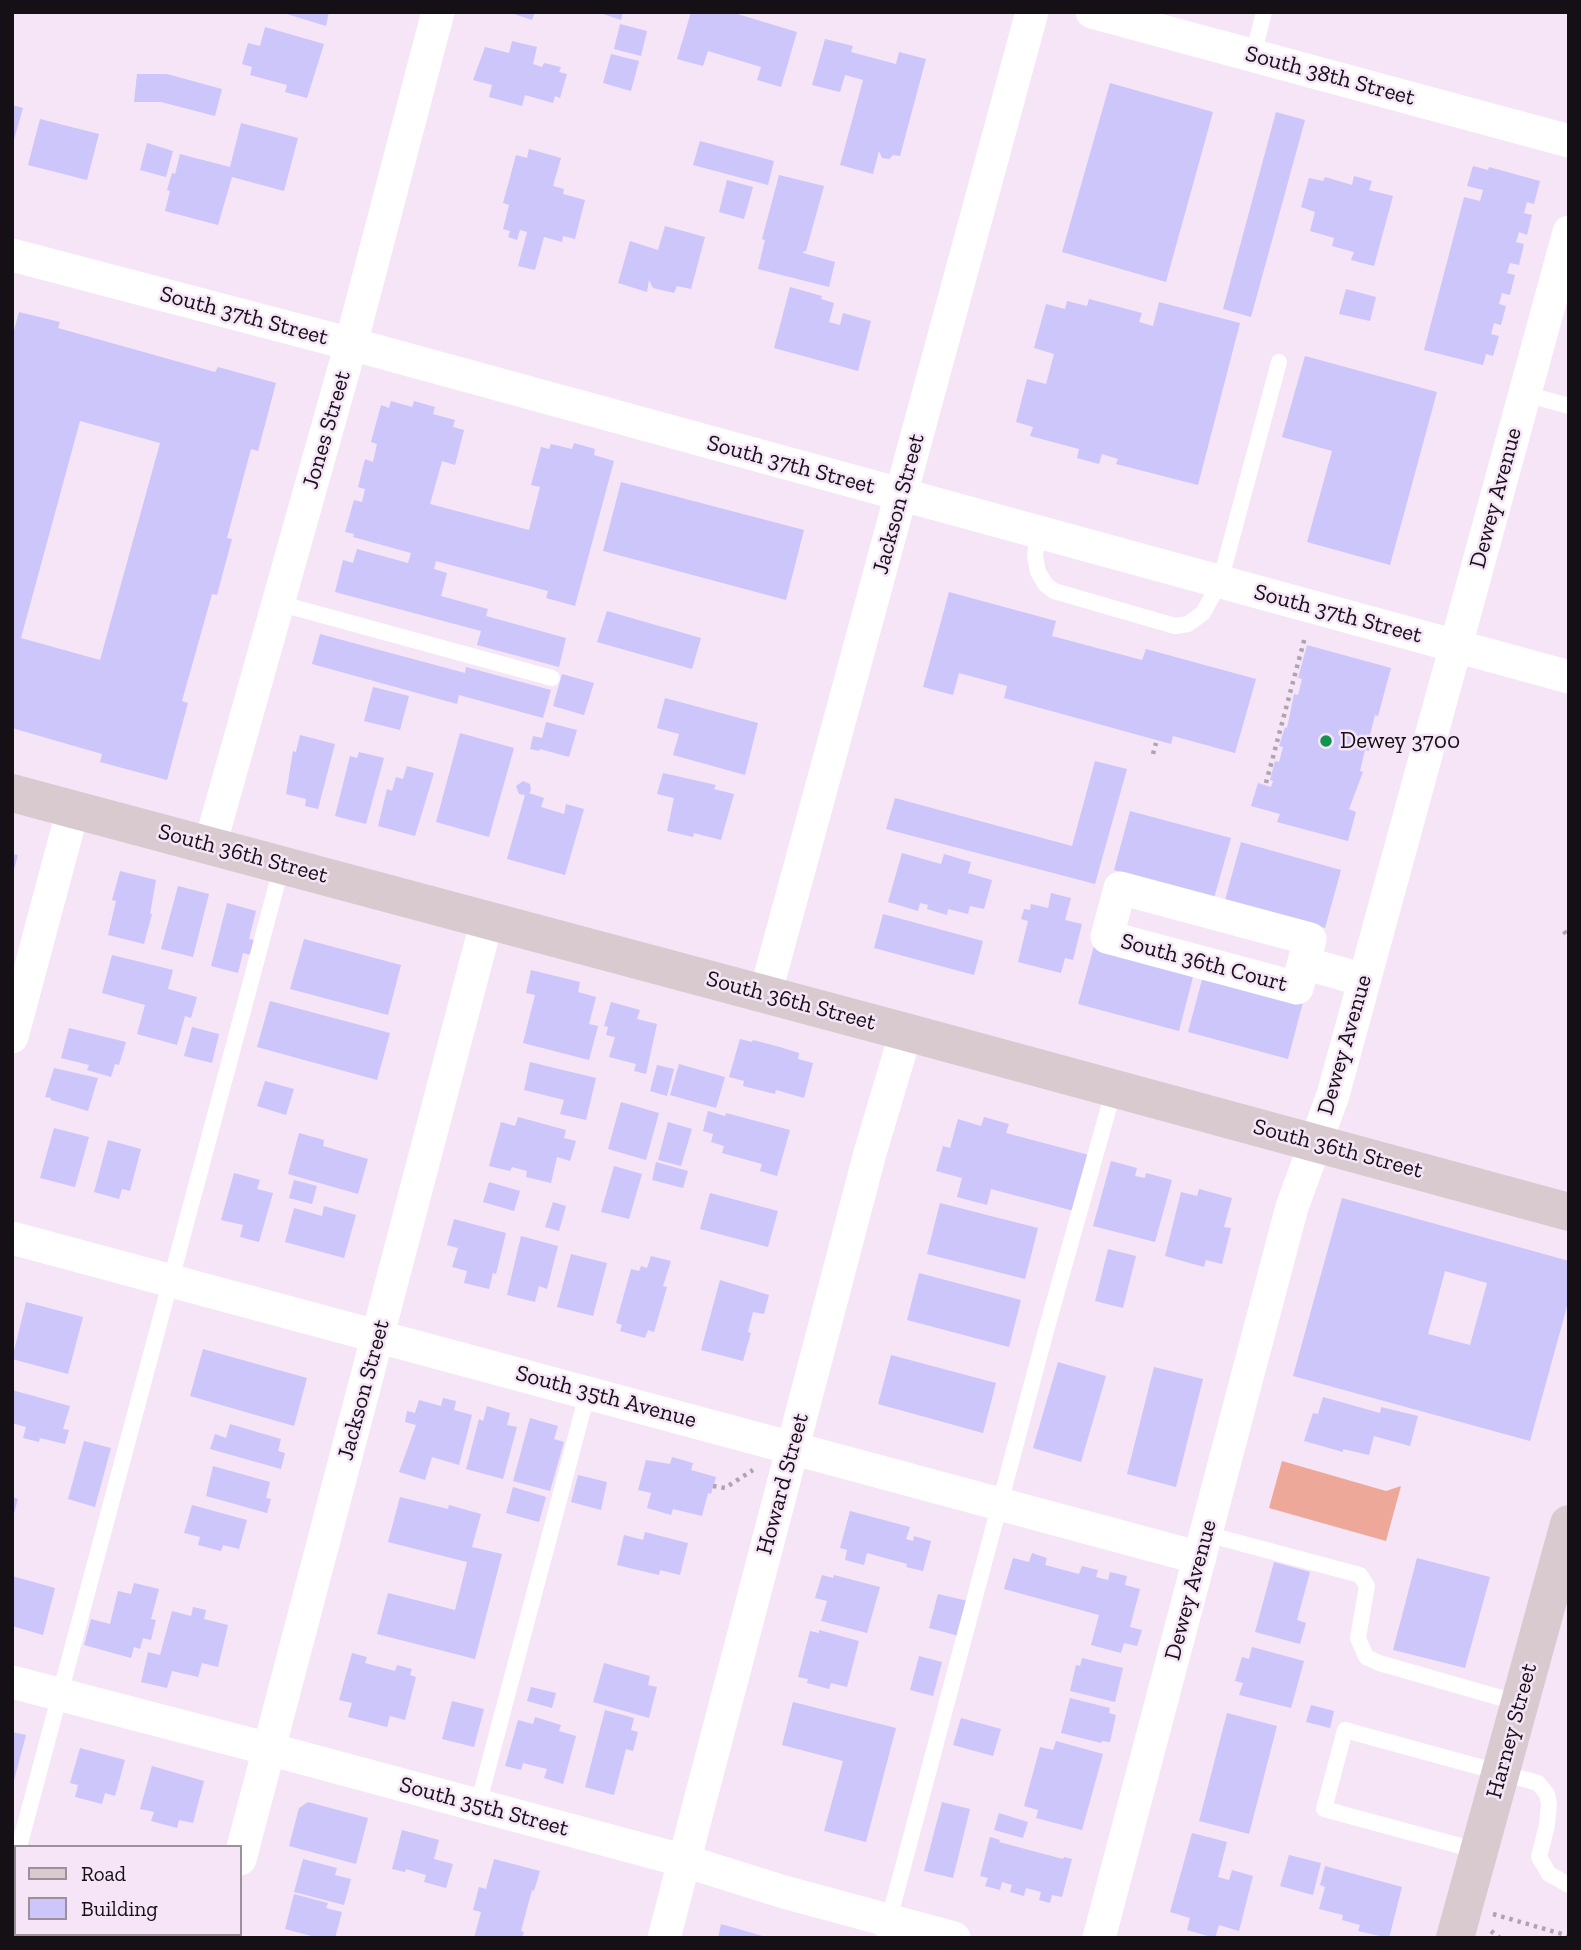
<!DOCTYPE html>
<html>
<head>
<meta charset="utf-8">
<style>
  body { margin:0 }
  #map { position:relative; width:1581px; height:1950px; overflow:hidden; background:#f5e5f6; font-family:"Zilla Slab",serif }
  canvas { display:block }
  .frame { position:absolute; inset:0; border:14px solid #151016; pointer-events:none }
  .legend { position:absolute; left:14px; top:1845px; width:228px; height:91px; box-sizing:border-box; background:#f5e5f6; border:2px solid #9b909c; margin:0; padding:9px 12px; list-style:none; font-size:21px; color:#151016 }
  .legend li { display:flex; align-items:center; gap:14px; height:35px }
  .legend b { width:35px; border:2px solid #9b909c }
</style>
</head>
<body>
<div id="map">
<canvas width="1581" height="1950"></canvas>
<div class="frame"></div>
<ul class="legend">
<li><b style="height:9px;background:#d8cacf"></b>Road</li>
<li><b style="height:19px;background:#ccc6fb"></b>Building</li>
</ul>
</div>
<script>
const g = document.querySelector('canvas').getContext('2d');
g.lineJoin = 'round';
function paint(path, color) {
  g.fillStyle = color;
  g.fill(path, 'evenodd');
}
function poly(rows) {
  const path = new Path2D();
  for (const r of rows) {
    path.moveTo(r[0], r[1]);
    for (let i = 2; i < r.length; i += 2) path.lineTo(r[i], r[i + 1]);
  }
  return path;
}
function trace(path, color, width, dash) {
  g.strokeStyle = color;
  g.lineWidth = width;
  g.lineCap = dash ? 'butt' : 'round';
  g.setLineDash(dash || []);
  g.stroke(path);
}
function drawText(font, color, halo, rows, align = 'center') {
  g.font = font + ' "Zilla Slab",serif';
  g.lineWidth = 5;
  g.setLineDash([]);
  g.textBaseline = 'middle';
  g.strokeStyle = halo;
  g.fillStyle = color;
  for (const [text, x, y, turn = 0] of rows) {
    g.save();
    g.translate(x, y);
    g.rotate((+turn || 0) * Math.PI / 180);
    g.textAlign = isNaN(turn) ? turn : align;
    if (halo) g.strokeText(text, 0, 0);
    g.fillText(text, 0, 0);
    g.restore();
  }
}
const green = poly([
  [1282,1461,1386,1491,1401,1486,1386,1541,1269,1508]
]);
const building = poly([
  [280,12,329,12,326,26],
  [508,12,535,12,532,20],
  [597,12,623,12,621,20],
  [691,12,731,12,797,32,781,87,757,80,761,67,708,51,703,66,677,59],
  [620,24,647,31,641,56,614,49],
  [265,27,324,44,307,98,285,92,287,85,250,75,252,67,242,64,248,43,260,46],
  [825,39,853,46,851,52,896,64,899,52,926,59,900,156,893,155,889,159,882,158,879,151,873,174,840,165,863,80,845,75,840,92,812,85],
  [512,41,537,47,533,64,542,67,544,63,561,67,559,72,567,74,560,98,555,96,553,103,525,95,522,106,489,97,492,85,473,80,485,47,509,53],
  [611,54,639,61,631,91,603,83],
  [137,74,167,74,222,89,215,116,161,102,134,102],
  [1110,83,1213,112,1166,282,1062,252],
  [12,105,23,108,13,143,12,143],
  [1276,112,1305,120,1251,317,1223,309],
  [40,119,99,134,87,180,28,165],
  [241,123,298,138,284,191,232,177,218,225,165,211,170,191,167,190,172,173,175,174,180,154,230,167],
  [700,141,774,161,768,185,693,165],
  [147,143,173,151,166,177,140,170],
  [529,149,561,158,553,186,564,189,563,194,585,200,575,239,563,236,562,242,544,237,535,270,518,266,527,232,520,230,517,240,508,237,510,231,503,229,509,205,503,203,516,155,527,158],
  [1473,166,1488,170,1489,167,1540,181,1534,204,1527,202,1524,213,1532,215,1527,235,1519,232,1516,242,1524,244,1519,265,1510,263,1507,273,1515,275,1510,295,1502,293,1499,304,1506,306,1501,325,1494,323,1491,334,1499,336,1493,356,1486,354,1483,365,1424,350,1464,197,1480,201,1483,190,1467,186],
  [779,175,824,186,806,251,804,251,803,253,835,262,829,287,758,269,765,240,762,239],
  [1354,176,1372,181,1369,190,1393,196,1374,266,1351,260,1354,252,1332,246,1334,238,1310,231,1315,212,1301,207,1309,178,1323,181,1325,177,1352,185],
  [727,180,753,187,744,219,719,212],
  [665,226,705,237,691,289,677,286,674,293,653,288,649,280,647,292,618,283,630,241,658,250],
  [790,287,822,296,821,299,834,303,829,322,840,325,843,313,871,321,858,371,774,348],
  [1346,289,1376,297,1370,321,1339,314],
  [1089,299,1142,313,1139,322,1153,326,1159,302,1240,323,1198,485,1116,464,1118,459,1102,454,1099,464,1077,458,1079,449,1030,436,1033,427,1016,422,1027,379,1046,384,1054,354,1034,348,1046,304,1065,309,1067,301,1087,306],
  [19,312,60,322,58,328,215,372,218,367,276,383,258,451,251,449,227,538,232,539,217,595,212,594,182,701,188,703,167,780,100,762,102,754,12,728,12,338],
  [80,421,160,443,100,660,21,638],
  [1305,356,1437,392,1390,565,1307,542,1332,451,1282,437],
  [391,401,412,407,414,401,435,407,433,414,455,420,453,427,464,430,455,465,442,461,430,504,529,530,540,487,531,485,541,447,549,449,551,444,572,449,574,443,595,449,594,455,614,461,575,606,546,598,548,591,436,561,434,569,447,573,441,596,488,609,486,616,566,638,559,667,477,645,481,631,335,592,343,560,353,563,357,549,408,563,411,553,353,537,354,534,345,532,354,500,362,502,365,489,358,487,365,459,373,462,377,444,371,442,381,405,389,408],
  [621,482,804,530,786,600,603,551],
  [949,592,1056,621,1052,636,1142,660,1146,649,1256,679,1235,753,1173,736,1171,744,1004,698,1007,686,959,673,953,695,923,687],
  [607,611,701,638,692,669,597,642],
  [320,634,465,673,466,667,551,690,543,718,459,695,457,704,312,664],
  [1307,645,1391,668,1378,716,1375,715,1370,735,1373,735,1369,751,1365,750,1360,771,1363,772,1349,809,1356,812,1348,841,1277,822,1280,814,1251,806,1258,783,1271,787,1273,781,1270,780,1275,761,1279,762,1283,747,1279,746,1285,727,1287,728,1294,694,1298,695,1302,679,1298,678],
  [562,674,594,683,584,715,553,706],
  [373,687,409,696,400,730,364,721],
  [665,698,758,723,745,775,673,755,679,734,657,728],
  [546,722,577,730,569,757,540,749,539,751,530,749,533,736,542,738],
  [460,733,514,748,489,837,436,822],
  [300,735,335,744,318,809,305,806,306,799,286,794,293,751,296,752],
  [359,752,384,758,366,824,335,816,350,756,357,758],
  [1095,761,1127,769,1095,884,886,829,895,798,1072,846],
  [407,766,434,773,415,836,378,826,387,789,392,791,396,777,403,779],
  [663,773,716,785,714,789,734,794,721,840,694,833,693,837,667,831,674,798,657,794],
  [523,781,530,784,531,790,529,793,544,798,541,807,564,814,566,804,584,809,565,875,507,859,525,795,519,794,516,786],
  [1130,811,1231,838,1214,898,1114,870],
  [1241,842,1341,870,1325,928,1225,900],
  [902,853,941,864,944,854,971,862,968,873,992,880,984,909,970,906,968,914,948,909,947,915,927,909,928,905,920,903,918,911,888,902],
  [12,854,18,855,13,873,12,873],
  [120,871,156,880,150,914,152,914,144,944,108,935,116,901,112,900],
  [178,886,209,894,193,957,161,949],
  [1051,893,1071,898,1065,920,1082,924,1073,960,1065,958,1061,973,1018,962,1028,921,1021,919,1024,909,1030,910,1031,904,1048,908],
  [227,903,256,911,249,939,255,940,251,955,243,953,238,973,211,966],
  [883,914,983,941,974,975,874,948],
  [304,939,401,965,388,1015,290,989],
  [1094,946,1194,973,1179,1031,1078,1004],
  [112,955,173,970,168,989,197,997,191,1018,185,1016,177,1045,137,1034,145,1005,102,993],
  [531,970,580,982,578,992,596,997,589,1024,598,1026,589,1060,523,1043,535,995,526,993],
  [1203,976,1303,1002,1288,1059,1188,1032],
  [270,1001,390,1033,377,1080,257,1047],
  [611,1002,640,1010,637,1019,657,1024,646,1074,634,1071,636,1064,609,1057,615,1037,606,1035,608,1027,604,1026],
  [192,1027,219,1034,212,1063,184,1056],
  [69,1028,126,1042,119,1065,115,1064,111,1077,87,1070,89,1065,61,1058],
  [740,1039,752,1042,753,1040,780,1047,799,1053,798,1059,813,1063,804,1098,776,1090,775,1094,743,1086,744,1081,729,1077],
  [530,1062,596,1078,586,1120,560,1114,564,1100,524,1090],
  [679,1064,725,1077,716,1108,670,1095],
  [657,1065,674,1069,667,1096,650,1091],
  [54,1068,98,1078,88,1111,51,1100,51,1098,45,1097],
  [265,1081,294,1089,286,1115,257,1106],
  [621,1102,659,1113,646,1160,608,1149],
  [708,1111,725,1116,726,1113,790,1130,777,1176,760,1171,762,1164,722,1153,724,1146,711,1142,713,1134,703,1131],
  [518,1117,566,1130,564,1138,576,1141,570,1161,557,1157,551,1183,526,1177,527,1171,512,1167,510,1171,489,1166,501,1122,515,1126],
  [984,1117,1009,1124,1006,1133,1089,1155,1074,1211,991,1189,987,1205,957,1197,962,1178,936,1171,943,1146,950,1148,958,1119,981,1126],
  [668,1122,692,1129,681,1166,658,1160],
  [54,1128,89,1137,75,1187,40,1178],
  [299,1133,324,1140,323,1146,368,1159,358,1194,288,1174],
  [108,1140,141,1149,130,1191,122,1189,119,1199,94,1192],
  [1111,1161,1137,1168,1135,1176,1145,1178,1146,1173,1172,1180,1155,1242,1093,1226],
  [656,1162,688,1171,683,1188,652,1180],
  [614,1166,642,1174,629,1219,601,1212],
  [234,1173,260,1180,257,1189,273,1193,259,1242,240,1237,243,1225,221,1220],
  [294,1180,317,1186,312,1204,289,1198],
  [489,1182,520,1191,514,1211,483,1202],
  [1199,1189,1232,1198,1224,1227,1231,1228,1222,1264,1206,1260,1204,1267,1165,1256,1181,1192,1197,1196],
  [710,1193,778,1211,768,1247,700,1229],
  [1342,1198,1569,1261,1569,1299,1530,1441,1293,1376],
  [1445,1271,1487,1283,1470,1345,1428,1334],
  [553,1202,566,1206,559,1231,545,1227],
  [940,1203,1038,1228,1025,1279,927,1254],
  [324,1206,356,1215,344,1258,285,1242,294,1208,322,1216],
  [454,1219,506,1233,496,1274,493,1273,489,1289,464,1283,467,1271,452,1267,458,1248,447,1245],
  [521,1236,558,1246,547,1289,539,1286,535,1302,507,1295],
  [1108,1249,1136,1256,1123,1308,1095,1301],
  [571,1254,607,1263,593,1316,557,1307],
  [651,1256,671,1261,663,1286,667,1287,654,1332,648,1330,645,1338,620,1331,622,1325,616,1323,631,1269,639,1271,641,1266,647,1268],
  [919,1273,1021,1300,1009,1347,907,1320],
  [720,1280,769,1295,764,1314,753,1312,748,1332,751,1333,743,1361,701,1350],
  [26,1302,83,1317,68,1374,12,1359],
  [203,1349,307,1378,294,1426,190,1396],
  [891,1355,996,1383,983,1433,878,1404],
  [1058,1362,1106,1376,1081,1462,1033,1448],
  [1154,1367,1203,1379,1176,1487,1127,1474],
  [12,1390,70,1406,63,1429,69,1430,65,1444,40,1438,39,1442,23,1438,26,1427,12,1423],
  [1323,1397,1380,1413,1381,1407,1418,1416,1410,1446,1374,1436,1369,1455,1343,1449,1343,1452,1304,1441,1313,1413,1318,1414],
  [443,1398,456,1401,454,1410,472,1415,459,1465,432,1457,425,1480,399,1472,416,1425,405,1422,407,1411,415,1413,419,1400,441,1406],
  [487,1406,510,1413,507,1425,517,1427,503,1479,466,1469,479,1419,483,1421],
  [530,1418,558,1426,554,1439,564,1442,550,1491,513,1481],
  [230,1424,281,1439,278,1451,285,1453,281,1469,210,1449,215,1434,226,1438],
  [84,1441,111,1448,95,1507,68,1499],
  [672,1457,693,1463,691,1470,716,1477,711,1494,708,1493,702,1516,673,1509,671,1515,647,1508,651,1493,638,1490,646,1460,670,1464],
  [213,1466,270,1482,266,1498,271,1499,267,1513,206,1496],
  [578,1475,607,1482,601,1510,571,1502],
  [513,1487,546,1497,539,1522,506,1513],
  [12,1497,18,1499,13,1517,12,1517],
  [400,1497,448,1509,449,1505,481,1514,472,1547,502,1554,475,1659,377,1634,388,1593,455,1610,467,1562,388,1542],
  [192,1505,247,1520,239,1549,223,1545,221,1551,198,1545,200,1537,184,1533],
  [850,1511,910,1527,906,1539,913,1541,914,1536,931,1541,923,1571,906,1567,907,1564,867,1553,864,1565,845,1560,847,1550,840,1548],
  [645,1532,688,1543,680,1575,660,1570,659,1575,617,1565,624,1535,643,1540],
  [1032,1553,1047,1558,1045,1565,1079,1574,1082,1566,1098,1570,1096,1577,1108,1580,1110,1572,1127,1576,1125,1585,1140,1589,1130,1627,1142,1630,1137,1646,1124,1643,1121,1653,1091,1645,1099,1615,1004,1589,1013,1558,1029,1562],
  [1417,1558,1490,1577,1465,1668,1393,1650],
  [1274,1562,1310,1572,1297,1620,1306,1623,1300,1644,1255,1632],
  [822,1575,833,1578,834,1575,880,1587,867,1633,821,1621,827,1601,815,1598],
  [12,1576,55,1588,43,1635,12,1626],
  [134,1583,159,1589,151,1619,156,1620,151,1640,143,1638,140,1649,134,1647,131,1658,84,1645,91,1619,110,1624,118,1591,131,1594],
  [938,1594,968,1601,959,1636,929,1628],
  [193,1607,206,1610,204,1619,228,1625,218,1667,202,1663,198,1677,172,1671,167,1688,141,1682,148,1652,160,1655,172,1611,191,1616],
  [819,1630,859,1641,847,1687,831,1683,829,1689,807,1683,808,1679,798,1677,810,1631,819,1633],
  [1252,1647,1304,1661,1291,1708,1239,1695,1243,1683,1235,1681,1242,1657,1249,1659],
  [352,1653,367,1657,365,1663,395,1671,397,1665,412,1669,410,1675,416,1677,405,1720,390,1716,387,1727,348,1717,352,1703,339,1700],
  [919,1656,942,1662,933,1696,910,1690],
  [1082,1658,1123,1668,1115,1702,1070,1691,1076,1665,1080,1666],
  [604,1663,650,1676,648,1685,657,1687,649,1718,593,1702],
  [531,1687,556,1693,552,1708,527,1701],
  [1070,1698,1110,1708,1109,1713,1116,1715,1110,1742,1102,1741,1101,1743,1061,1733],
  [452,1701,484,1709,474,1747,442,1739],
  [793,1702,896,1728,866,1842,824,1831,843,1761,782,1745],
  [1311,1705,1334,1711,1330,1728,1306,1722],
  [605,1710,634,1718,631,1730,638,1732,633,1751,626,1749,614,1795,585,1787],
  [1227,1713,1277,1726,1249,1834,1199,1821],
  [535,1717,561,1725,559,1731,576,1736,563,1784,544,1778,547,1769,523,1763,521,1770,505,1766,518,1720,533,1724],
  [961,1718,1001,1729,993,1756,953,1745],
  [12,1732,26,1735,13,1784,12,1784],
  [1056,1741,1103,1754,1082,1830,1036,1818,1038,1810,1024,1806,1040,1747,1053,1750],
  [80,1748,125,1760,115,1796,105,1793,102,1804,75,1797,78,1785,70,1783],
  [152,1766,204,1781,193,1823,179,1820,177,1828,151,1821,154,1812,140,1809],
  [308,1802,368,1818,356,1864,289,1846,299,1808],
  [942,1802,970,1809,953,1878,924,1871],
  [999,1813,1028,1822,1023,1838,994,1830],
  [402,1830,439,1840,434,1859,453,1864,446,1888,424,1882,426,1875,406,1869,405,1872,392,1869],
  [1192,1833,1227,1842,1218,1877,1229,1880,1232,1870,1253,1876,1239,1931,1219,1925,1215,1938,1187,1930,1190,1918,1170,1912],
  [990,1837,1000,1840,999,1842,1063,1859,1064,1857,1072,1859,1062,1897,1052,1895,1050,1903,1039,1900,1041,1892,1026,1888,1024,1896,1010,1892,1012,1885,1002,1882,1000,1890,985,1886,988,1878,980,1876],
  [1289,1855,1321,1863,1313,1895,1280,1886],
  [303,1859,337,1868,335,1875,351,1879,344,1905,294,1892],
  [494,1859,540,1871,534,1891,532,1890,521,1931,524,1932,522,1938,474,1938,481,1912,473,1910,479,1887,486,1889],
  [1325,1866,1402,1887,1389,1938,1358,1931,1360,1925,1342,1920,1343,1915,1319,1909,1325,1887,1320,1885],
  [294,1894,328,1903,326,1908,342,1912,335,1938,319,1938,285,1929],
  [721,1924,766,1937,765,1938,718,1938],
  [83,1934,126,1934,136,1937,82,1938]
]);
const path = poly([
  [1153,754,1156,743],
  [1266,783,1305,637],
  [1564,931,1569,939],
  [713,1486,725,1488,753,1470],
  [1493,1914,1569,1936],
  [1491,1931,1500,1938]
]);
const lane = poly([
  [1253,56,1264,12],
  [1525,394,1569,406],
  [1038,532,1035,556,1038,572,1046,585,1054,591,1175,626,1188,624,1203,613,1220,582,1279,362],
  [278,603,552,678],
  [1206,1534,1360,1575,1367,1586,1358,1638,1366,1657,1379,1663,1519,1703],
  [478,1805,588,1391],
  [19,1847,282,865],
  [1479,1851,1324,1809,1345,1730,1538,1783,1547,1794,1549,1804,1547,1825,1539,1857,1549,1874,1569,1885],
  [12,1873,16,1860],
  [884,1938,1047,1327,1114,1089]
]);
const street = poly([
  [1092,12,1569,141],
  [12,255,351,344,1569,677],
  [210,845,351,344,438,12],
  [1120,888,1310,939,1297,988,1107,937,1120,888],
  [1304,963,1364,980],
  [765,995,1032,12],
  [12,1037,73,809],
  [12,1238,1200,1558],
  [12,1682,269,1749,685,1861,784,1892,954,1938],
  [240,1859,487,920],
  [219,1938,220,1934],
  [664,1938,870,1153,906,1032],
  [1099,1938,1292,1207,1333,1095,1569,232]
]);
const secondary = poly([
  [12,793,906,1032,1569,1212],
  [1455,1938,1569,1524]
]);
const markers = [
  [1326,741,7,"#139350"]
];
const streetNames = [
  ["South 38th Street",1330,76,15],
  ["South 37th Street",244,316,15],
  ["Jones Street",327,430,-74],
  ["South 37th Street",791,465,15],
  ["Dewey Avenue",1496,498,-75],
  ["Jackson Street",899,504,-75],
  ["South 37th Street",1338,614,15],
  ["South 36th Street",243,854,15],
  ["South 36th Court",1204,963,15],
  ["South 36th Street",791,1001,15],
  ["Dewey Avenue",1345,1045,-74],
  ["South 36th Street",1338,1149,15],
  ["Jackson Street",364,1390,-75],
  ["South 35th Avenue",606,1397,15],
  ["Howard Street",783,1484,-75],
  ["Dewey Avenue",1191,1590,-75],
  ["Harney Street",1512,1731,-75],
  ["South 35th Street",484,1807,15]
];
const poiNames = [
  ["Dewey 3700",1340,741]
];
paint(green, '#eda899');
paint(building, '#ccc6fb');
trace(path, '#afa3b0', 4.5, [3.5, 5]);
trace(lane, '#fff', 16);
trace(street, '#fff', 33);
trace(secondary, '#d8cacf', 38);
for (const [x, y, r, color] of markers) {
  const dot = new Path2D();
  dot.arc(x, y, r, 0, 2 * Math.PI);
  g.fillStyle = color;
  g.fill(dot);
  trace(dot, '#f5e5f6', 2.5);
}
drawText('23px', '#151016', '#f5e5f6', streetNames);
drawText('23px', '#151016', '#f5e5f6', poiNames, 'left');
</script>
</body>
</html>
